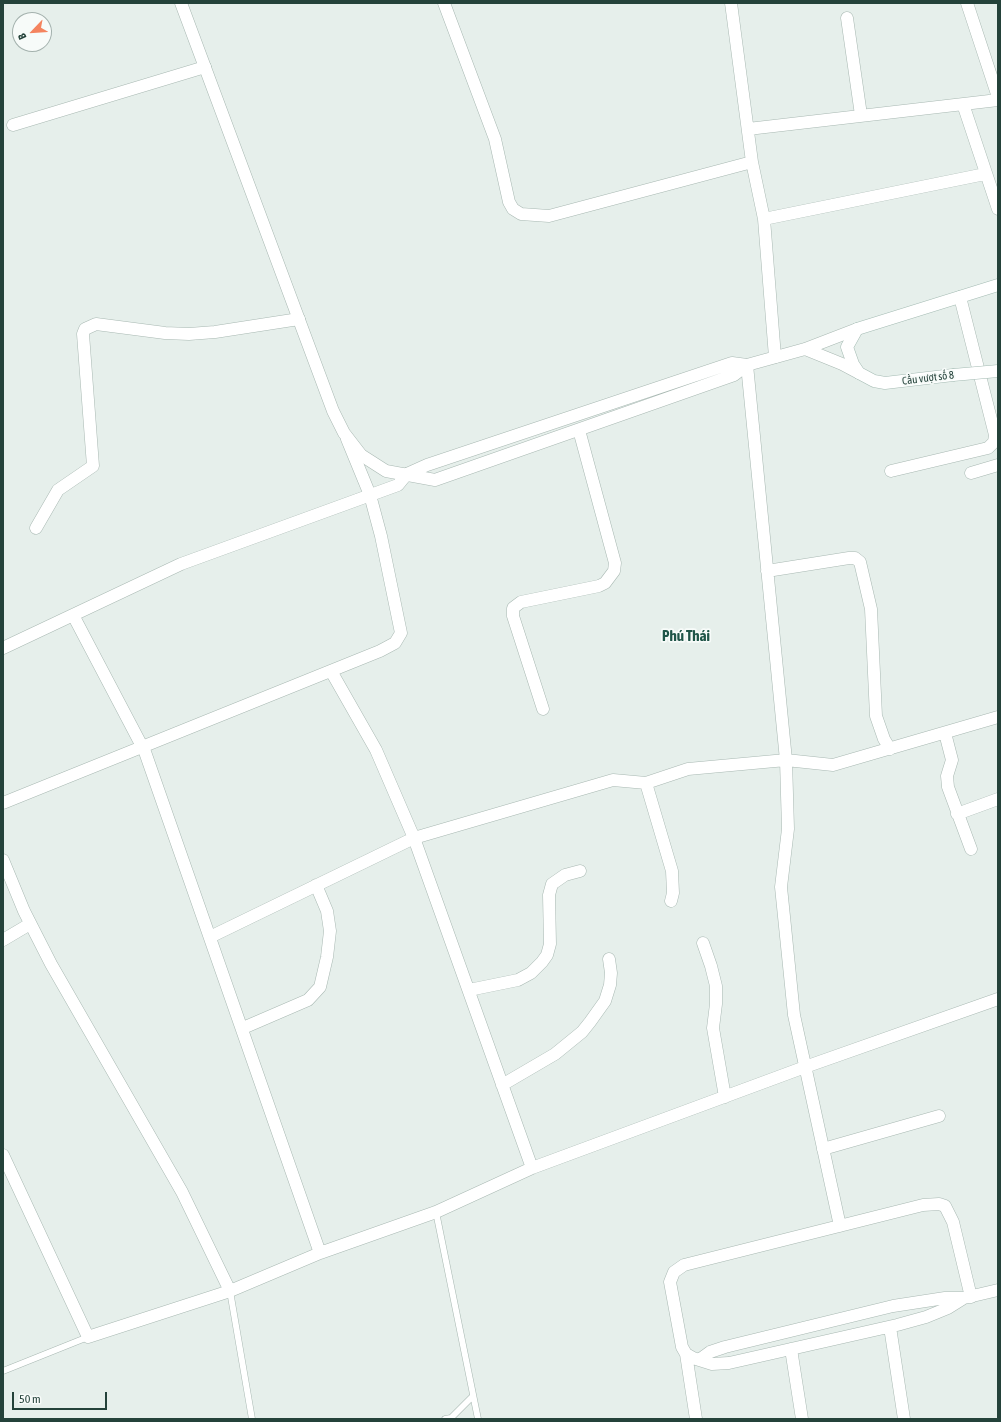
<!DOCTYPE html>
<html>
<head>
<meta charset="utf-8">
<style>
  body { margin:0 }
  #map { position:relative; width:1001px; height:1422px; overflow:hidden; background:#e6efeb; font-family:"Asap Condensed",sans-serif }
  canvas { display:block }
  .frame { position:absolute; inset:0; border:4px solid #24423a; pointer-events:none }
  .north { position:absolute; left:12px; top:12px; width:40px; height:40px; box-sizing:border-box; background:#f7fbf9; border:1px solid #a3b1ad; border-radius:50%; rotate:245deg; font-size:11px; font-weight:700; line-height:16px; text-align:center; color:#24423a }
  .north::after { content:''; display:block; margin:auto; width:14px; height:18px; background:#f4845f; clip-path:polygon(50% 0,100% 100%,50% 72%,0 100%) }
  .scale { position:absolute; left:12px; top:1392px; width:95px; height:18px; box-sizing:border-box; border:2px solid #24423a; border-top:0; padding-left:5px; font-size:12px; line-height:14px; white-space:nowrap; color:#24423a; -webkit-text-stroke:3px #f7fbf9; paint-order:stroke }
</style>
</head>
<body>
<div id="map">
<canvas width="1001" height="1422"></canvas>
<div class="frame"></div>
<div class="north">B</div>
<div class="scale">50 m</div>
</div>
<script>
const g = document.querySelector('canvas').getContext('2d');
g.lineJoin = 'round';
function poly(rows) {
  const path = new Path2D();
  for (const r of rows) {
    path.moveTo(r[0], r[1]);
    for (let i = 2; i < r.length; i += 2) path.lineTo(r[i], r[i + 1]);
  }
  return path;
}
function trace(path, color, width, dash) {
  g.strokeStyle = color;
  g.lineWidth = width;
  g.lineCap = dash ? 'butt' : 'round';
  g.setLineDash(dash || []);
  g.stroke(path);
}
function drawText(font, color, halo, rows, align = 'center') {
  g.font = font + ' "Asap Condensed",sans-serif';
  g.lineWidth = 3.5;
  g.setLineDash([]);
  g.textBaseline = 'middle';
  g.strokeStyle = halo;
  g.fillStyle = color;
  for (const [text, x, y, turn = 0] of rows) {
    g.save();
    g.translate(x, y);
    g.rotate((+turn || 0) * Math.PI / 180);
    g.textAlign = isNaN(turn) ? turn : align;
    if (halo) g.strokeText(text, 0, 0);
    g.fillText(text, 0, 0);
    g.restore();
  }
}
const service = poly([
  [436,1212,478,1419],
  [230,1291,252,1419],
  [3,1371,88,1337],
  [445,1419,451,1418,473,1396]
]);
const minor = poly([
  [444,3,495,139,509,202,513,209,521,214,549,216,752,162],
  [731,3,752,162,764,219,775,357],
  [967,3,998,97],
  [847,18,861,115],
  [963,104,998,209],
  [13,125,205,67],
  [748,129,998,100],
  [764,219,985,174],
  [747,365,786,760,788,829,781,887,794,1015,840,1226],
  [891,471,988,448,994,442,995,435,960,297],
  [971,473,998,465],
  [36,528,58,490,93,466,83,334,85,329,96,324,165,333,189,334,215,332,299,319],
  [767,571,849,558,855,558,860,562,871,609,876,716,884,739,890,749],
  [73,615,145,752,320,1253],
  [3,648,181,564,398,485,407,474],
  [331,671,376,750,414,838,532,1168],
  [543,709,513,616,513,608,521,602,599,586,605,583,614,571,615,563,579,430],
  [945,733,952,760,947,776,948,787,971,849],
  [646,783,672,871,673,893,671,901],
  [3,803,380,651,395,643,401,633,381,536,370,495,347,439],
  [957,814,998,799],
  [3,860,24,911,51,964,182,1192,230,1291,320,1253,436,1212,532,1168,805,1067,998,999],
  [210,937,414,838,613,780,646,783,688,769,786,760,833,765,998,717],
  [3,940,30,924],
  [703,943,711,966,716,986,716,1004,713,1028,725,1097],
  [469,990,518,980,531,973,542,962,547,955,550,944,549,895,552,884,565,875,580,871],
  [243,1028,308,1000,320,987,327,957,330,931,327,911,316,885],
  [502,1085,555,1054,582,1032,590,1022,605,1001,610,985,611,973,609,959],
  [823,1149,939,1116],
  [3,1155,88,1337,230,1291],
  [964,1298,948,1308,926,1317,897,1325,729,1363,712,1364,693,1358,686,1354,682,1347,670,1282,674,1272,684,1265,923,1205,939,1204,945,1206,953,1222,971,1297],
  [890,1327,904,1419],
  [791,1349,802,1419],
  [686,1354,696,1419],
  [699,1360,710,1352,725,1347,893,1306,945,1298,964,1298,998,1290]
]);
const tertiary = poly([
  [181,3,333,411,344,433,361,455,386,471,435,480,734,375,747,365],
  [805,349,842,364,859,373],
  [407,474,427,465,732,363,747,365,805,349,857,329]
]);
const secondary = poly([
  [953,375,885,383,874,381,859,373,853,364,847,347,857,329,998,285]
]);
const secondaryBridge = poly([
  [953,375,998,371]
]);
const streetNames = [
  ["Cầu vượt số 8",928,378,-7]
];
const districtNames = [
  ["Phú Thái",686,636]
];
trace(service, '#a8b8b2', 7);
trace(minor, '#a8b8b2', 13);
trace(tertiary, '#a8b8b2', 13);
trace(secondary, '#a4bbb3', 13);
trace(service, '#fff', 6);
trace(minor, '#fff', 12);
trace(tertiary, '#fff', 12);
trace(secondary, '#fff', 12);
trace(secondaryBridge, '#a4bbb3', 13, []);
trace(secondaryBridge, '#fff', 12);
drawText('11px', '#24423a', '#f7fbf9', streetNames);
drawText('bold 15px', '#1f5548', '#f7fbf9', districtNames);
</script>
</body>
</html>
